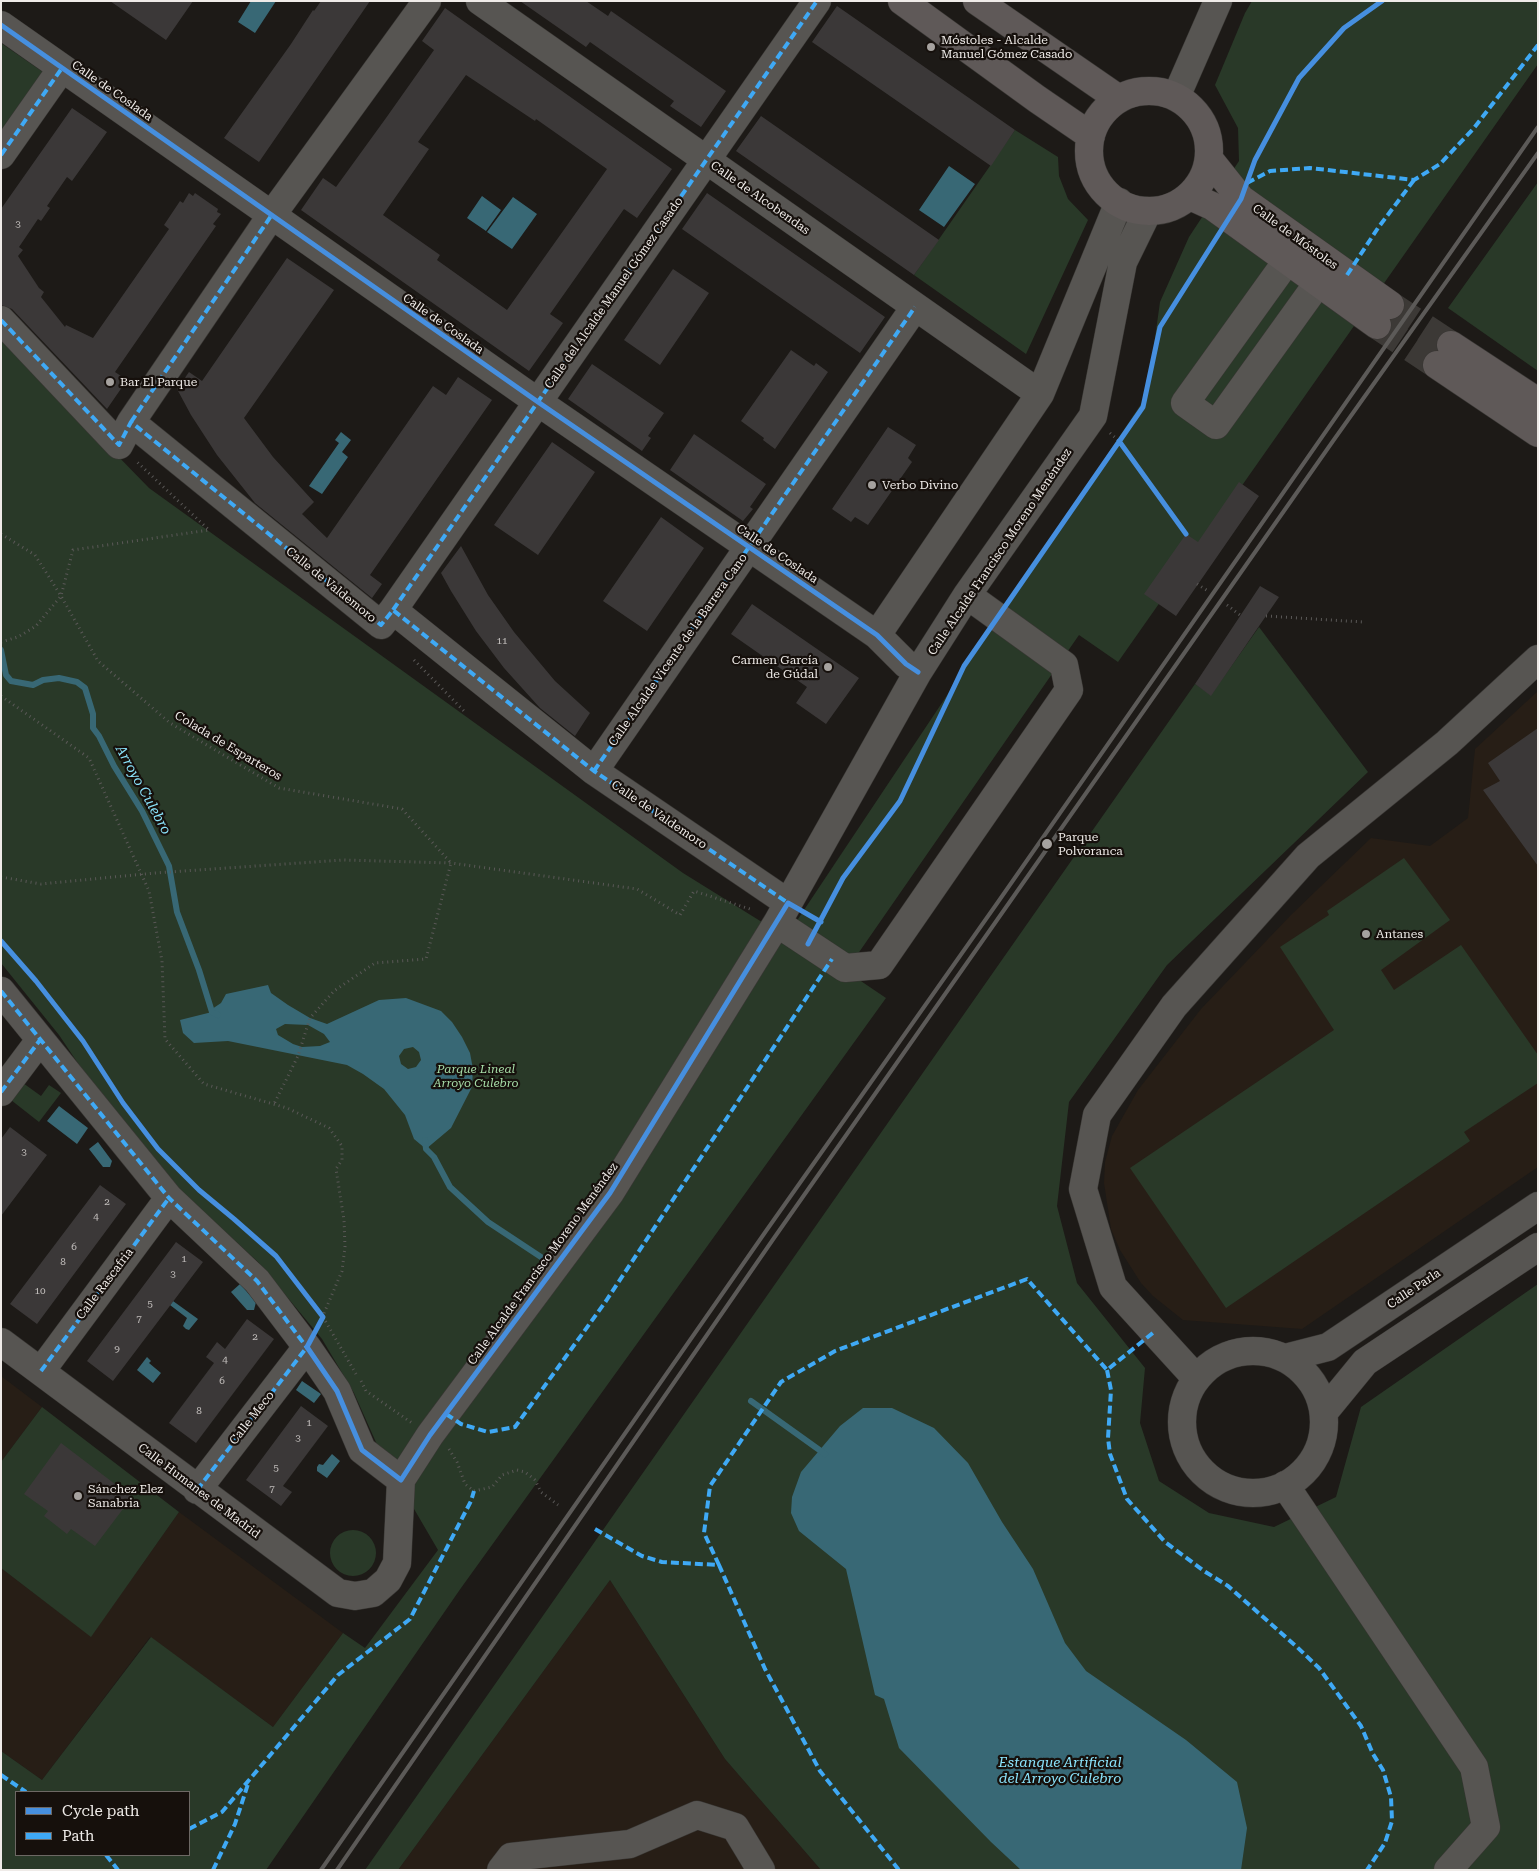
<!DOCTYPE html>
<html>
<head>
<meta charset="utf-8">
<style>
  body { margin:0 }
  #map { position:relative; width:1539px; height:1871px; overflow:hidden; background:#1d1a17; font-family:"Roboto Serif",serif }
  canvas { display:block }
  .frame { position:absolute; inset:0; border:2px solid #efebe8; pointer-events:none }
  .legend { position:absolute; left:15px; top:1791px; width:175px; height:65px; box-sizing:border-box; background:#16100c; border:1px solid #6d6864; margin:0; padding:6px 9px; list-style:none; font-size:15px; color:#efebe8 }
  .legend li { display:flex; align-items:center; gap:10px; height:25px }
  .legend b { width:25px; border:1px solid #6d6864 }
</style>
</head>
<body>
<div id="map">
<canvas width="1539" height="1871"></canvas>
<div class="frame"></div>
<ul class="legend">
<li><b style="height:6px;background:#468fdf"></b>Cycle path</li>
<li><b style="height:6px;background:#3fa9f5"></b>Path</li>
</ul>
</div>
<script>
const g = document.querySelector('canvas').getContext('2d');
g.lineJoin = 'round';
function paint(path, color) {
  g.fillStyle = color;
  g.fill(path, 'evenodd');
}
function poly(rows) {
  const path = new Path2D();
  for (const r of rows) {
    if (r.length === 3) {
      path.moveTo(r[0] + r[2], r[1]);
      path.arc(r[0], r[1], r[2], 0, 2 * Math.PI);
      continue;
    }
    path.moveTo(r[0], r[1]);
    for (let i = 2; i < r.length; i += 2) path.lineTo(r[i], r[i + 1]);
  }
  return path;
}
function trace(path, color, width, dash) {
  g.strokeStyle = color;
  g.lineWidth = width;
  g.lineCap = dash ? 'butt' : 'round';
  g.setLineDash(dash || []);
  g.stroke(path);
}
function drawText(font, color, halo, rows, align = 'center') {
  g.font = font + ' "Roboto Serif",serif';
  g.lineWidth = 4.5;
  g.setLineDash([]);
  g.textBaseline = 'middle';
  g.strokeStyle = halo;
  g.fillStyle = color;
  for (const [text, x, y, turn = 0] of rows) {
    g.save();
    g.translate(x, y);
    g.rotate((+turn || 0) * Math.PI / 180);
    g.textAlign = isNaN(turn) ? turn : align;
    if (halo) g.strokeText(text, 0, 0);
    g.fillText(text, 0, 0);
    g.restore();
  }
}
const built = poly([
  [1538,691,1538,1167,1302,1329,1183,1320,1153,1296,1141,1283,1120,1250,1111,1229,1104,1183,1105,1162,1112,1136,1138,1090,1201,1009,1291,915,1371,838,1430,846,1468,818,1475,749],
  [1,1376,42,1407,1,1462],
  [179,1512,343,1633,273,1727,150,1637,42,1780,1,1751,1,1568,91,1636],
  [610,1580,725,1759,821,1870,398,1870]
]);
const green = poly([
  [1252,1,1538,1,1538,64,1118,662,1079,635,846,971,886,998,461,1588,266,1870,1,1870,1,1751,42,1780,151,1637,273,1727,343,1633,365,1648,438,1550,379,1449,354,1393,322,1339,258,1262,173,1184,112,1114,59,1035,1,963,1,336,149,488,683,873,786,937,1147,395,1160,302,1189,237,1239,161,1238,128,1215,85,1245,13],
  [16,1792,189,1792,189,1855,16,1855],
  [1,43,43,72,1,134],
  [1015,130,1058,157,1059,176,1068,199,1088,220,1026,354,914,275],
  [1538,182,1538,371,1448,308],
  [1259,627,1368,772,1167,965,1069,1102,1057,1206,1077,1283,1145,1368,1140,1423,1159,1481,1209,1513,1274,1527,1336,1497,1361,1407,1538,1284,1538,1870,821,1870,725,1759,610,1580,398,1870,365,1870,1195,684,1211,695],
  [1404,858,1450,920,1381,970,1394,990,1461,945,1538,1055,1538,1083,1464,1132,1470,1141,1226,1308,1130,1168,1334,1030,1280,947,1329,915,1327,911],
  [23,1083,41,1096,49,1085,61,1093,39,1122,11,1100],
  [42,1407,179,1512,91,1637,1,1568,1,1462],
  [353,1553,23]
]);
const water = poly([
  [251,1,276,1,255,33,238,22],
  [949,166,975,184,944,227,919,210],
  [482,196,501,210,486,231,467,218],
  [513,197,537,214,512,249,487,232],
  [341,432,351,440,342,452,348,457,322,494,309,486,339,443,335,440],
  [268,985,271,993,288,1005,310,1018,327,1024,379,1000,406,998,441,1011,452,1022,462,1037,470,1053,473,1069,472,1087,451,1128,426,1149,414,1139,405,1115,384,1089,363,1074,347,1065,228,1041,194,1043,183,1033,180,1020,212,1012,212,1009,221,1003,226,994],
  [285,1024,308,1025,324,1034,330,1042,320,1046,302,1047,293,1044,278,1035,276,1029],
  [413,1047,419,1052,421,1060,416,1067,408,1069,401,1064,399,1056,404,1049],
  [59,1106,88,1128,77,1144,47,1121],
  [98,1142,112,1161,110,1167,103,1167,89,1149],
  [240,1284,256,1302,254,1310,247,1310,231,1292],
  [173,1301,198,1319,189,1330,186,1329,183,1326,187,1318,170,1305],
  [147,1357,151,1361,149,1363,161,1373,153,1383,137,1370],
  [302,1381,321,1394,314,1403,296,1390],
  [863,1408,892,1408,934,1428,968,1463,1002,1522,1033,1569,1065,1643,1086,1671,1186,1740,1237,1782,1247,1828,1241,1870,1021,1870,991,1842,899,1748,884,1699,875,1695,846,1569,799,1531,791,1513,792,1497,801,1472,840,1426],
  [332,1454,340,1461,327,1478,317,1471,317,1467,319,1464,323,1465]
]);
const stream = poly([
  [1,650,6,675,11,681,33,685,43,680,59,678,77,682,85,688,93,714,93,728,99,736,114,766,142,811,169,866,177,912,199,970,212,1012,218,1015],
  [425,1140,426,1149,434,1157,450,1187,488,1222,547,1261],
  [751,1401,825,1454]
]);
const building = poly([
  [110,1,193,1,166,40],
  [321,1,370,1,259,162,224,138,291,44,313,10,314,11],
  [520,1,586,1,608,16,611,11,726,91,701,127,670,106,674,101,590,42,586,47],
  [837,6,1015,130,991,166,812,42],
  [445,8,672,169,637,218,624,209,550,314,563,323,529,371,301,210,323,178,336,187,386,118,434,50,422,41],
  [466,75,535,121,536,119,607,169,507,310,437,260,440,255,383,215,429,149,418,142],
  [72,108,107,132,72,181,67,177,47,206,50,208,41,221,38,219,19,247,23,250,18,256,39,288,44,292,41,297,65,327,66,325,93,338,169,229,164,225,180,201,183,203,189,193,193,196,195,193,218,209,217,212,221,214,213,224,216,226,115,372,127,380,107,409,12,309,1,305,1,209],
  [761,116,939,240,914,275,736,151],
  [707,193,885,317,860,353,682,229],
  [287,258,334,290,244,418,273,457,314,502,302,514,327,538,433,386,446,395,458,377,492,400,370,575,382,584,372,598,255,503,217,455,191,415,177,389,189,372,202,381],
  [673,269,709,293,660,365,624,340],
  [791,350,814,366,816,363,828,372,775,449,763,440,764,438,741,421],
  [592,364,664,413,648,436,651,438,642,451,568,399],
  [888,427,916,445,908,458,912,462,868,525,855,517,851,522,832,509],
  [694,434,766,484,750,507,753,509,743,521,670,470],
  [552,442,595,472,538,555,494,525],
  [1239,482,1259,496,1176,616,1144,594,1186,534,1198,542],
  [661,517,704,548,647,631,603,601],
  [461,546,488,595,514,632,555,681,590,713,575,736,540,708,504,668,476,631,451,591,441,573],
  [1260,586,1279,597,1211,696,1195,684],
  [752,604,859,678,826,724,796,703,807,687,731,634],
  [1538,728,1538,866,1483,790,1500,781,1488,763],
  [10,1127,47,1155,1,1216,1,1139],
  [100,1185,126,1204,37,1324,10,1304],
  [176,1242,203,1262,113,1381,87,1361],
  [247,1319,274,1339,196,1443,169,1423,214,1363,206,1357,217,1342,225,1349],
  [301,1406,328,1426,283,1486,292,1492,281,1506,246,1480],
  [61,1443,132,1497,95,1546,71,1529,67,1534,44,1516,48,1511,24,1494]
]);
const majorTunnel = poly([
  [1390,305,1451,345],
  [1377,325,1437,365]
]);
const path = poly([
  [1110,433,1119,441,1186,534],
  [1,534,35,555,61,596,98,661,170,723,279,788,402,809,451,863,426,959,375,963,334,991,310,1018,298,1056,274,1104],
  [1197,584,1208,591],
  [1227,605,1240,615],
  [1266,616,1363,622],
  [1,642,18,637,36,626,61,596,73,550,209,530,136,461],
  [414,660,464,711],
  [1,696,89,758,149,891,162,961,165,1039,204,1084,287,1108,329,1128,342,1146,342,1160,336,1169,344,1220,345,1247,342,1271,319,1325],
  [1,877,41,884,155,873,343,860,451,863,637,889,680,915,694,891,753,910],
  [323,1317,356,1374],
  [361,1381,366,1391,412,1423],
  [449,1449,457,1462,465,1484,474,1491,492,1487,502,1475,517,1470,525,1472,535,1480,541,1492,558,1505]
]);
const minor = poly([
  [480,1,1040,394],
  [1,25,538,402,877,635,906,664,918,672],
  [1176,97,1218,1],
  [1,155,62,68],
  [1287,261,1185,403,1216,425,1318,283],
  [1,320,119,445,131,422,381,625,393,610,594,771,788,903],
  [131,422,271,216,427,1],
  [393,610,817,1],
  [877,635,1040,394,1119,202],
  [594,771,915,307],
  [777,923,845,968,879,965,1069,690,1064,665,967,595],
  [1,991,169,1198,257,1281,307,1347,337,1391,362,1450,401,1480],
  [1,1092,40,1040],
  [1,1342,338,1593,355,1596,373,1593,388,1580,397,1563,401,1480,430,1435,610,1193,777,923,918,672,967,595,1093,416,1123,262,1148,211],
  [1253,1422,71],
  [1285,1358,1328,1347,1538,1206],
  [41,1371,169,1198],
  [1196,1378,1113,1287,1083,1189,1097,1115,1174,1006,1308,856,1447,743,1538,659],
  [1324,1412,1365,1362,1538,1247],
  [1285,1485,1474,1767,1486,1827,1448,1870],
  [197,1490,307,1347],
  [501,1870,511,1857,630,1844,697,1815,735,1827,761,1870]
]);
const major = poly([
  [902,1,1037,99,1091,136],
  [977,1,1119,99],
  [1149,151,60],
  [1209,159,1241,199,1390,305],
  [1190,196,1212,206,1377,325],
  [1451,345,1538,402],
  [1437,365,1538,433]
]);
const rail = poly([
  [321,1870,766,1231,998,902,1538,127],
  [337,1870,774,1238,1333,441,1538,153]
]);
const quiet = poly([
  [1,155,62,68],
  [1247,183,1270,171,1310,168,1414,180,1440,164,1474,128,1538,45],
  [1347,275,1378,228,1414,180],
  [1,320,119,445,131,422,381,625,393,610,594,771,788,903],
  [131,422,271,216],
  [393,610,817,1],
  [594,771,915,307],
  [1,991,169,1198,257,1281,308,1349],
  [1,1092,40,1040],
  [1107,1370,1111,1390,1108,1438,1110,1454,1127,1499,1165,1542,1204,1571,1228,1586,1297,1647,1319,1668,1361,1726,1373,1754,1383,1770,1391,1797,1392,1821,1385,1843,1367,1870],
  [41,1371,169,1198],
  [446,1414,461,1424,488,1432,515,1427,606,1301,832,959],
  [197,1490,307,1347],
  [595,1529,642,1556,662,1562,719,1565,765,1669,820,1771,899,1870],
  [719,1565,704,1533,710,1486,781,1382,835,1351,1027,1279,1107,1370,1154,1332],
  [1,1775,26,1792],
  [189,1829,222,1812,338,1675,410,1619,471,1501,474,1491],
  [106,1855,118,1870],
  [213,1870,235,1824,248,1784]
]);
const cycleway = poly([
  [1,25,538,402,877,635,906,664,918,672],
  [1119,441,1186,534],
  [1,941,36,981,83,1041,123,1103,158,1149,199,1190,234,1219,276,1256,323,1317,307,1347,337,1391,362,1450,401,1480,430,1435,610,1193,788,903,821,922],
  [808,944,843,878,900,801,964,666,1143,407,1160,327,1241,199,1255,160,1299,78,1344,28,1382,1]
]);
const markers = [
  [931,47,5,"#a6a29f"],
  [110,382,5,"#a6a29f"],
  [872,485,5,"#a6a29f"],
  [828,667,5,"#a6a29f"],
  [1047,844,6,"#a6a29f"],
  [1366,934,5,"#a6a29f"],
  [78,1496,5,"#a6a29f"]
];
const numberNames = [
  ["3",18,224],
  ["11",502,641],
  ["3",24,1152],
  ["2",107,1202],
  ["4",96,1217],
  ["6",74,1247],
  ["1",184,1259],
  ["8",63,1262],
  ["3",173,1274],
  ["10",40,1291],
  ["5",150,1304],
  ["7",139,1319],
  ["2",255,1337],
  ["9",117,1349],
  ["4",225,1360],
  ["6",222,1381],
  ["8",199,1411],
  ["1",309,1423],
  ["3",298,1438],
  ["5",276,1468],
  ["7",272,1489]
];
const poiNames = [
  ["Móstoles - Alcalde",941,40],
  ["Manuel Gómez Casado",941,54],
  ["Bar El Parque",120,382],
  ["Verbo Divino",882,485],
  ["Carmen García",818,660,"right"],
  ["de Gúdal",818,674,"right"],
  ["Parque",1058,837],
  ["Polvoranca",1058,851],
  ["Antanes",1376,934],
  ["Sánchez Elez",88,1489],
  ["Sanabria",88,1503]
];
const streetNames = [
  ["Calle de Coslada",112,91,35],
  ["Calle de Alcobendas",760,198,35],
  ["Calle de Móstoles",1295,237,36],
  ["Calle del Alcalde Manuel Gómez Casado",614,293,-55],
  ["Calle de Coslada",443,324,35],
  ["Calle Alcalde Francisco Moreno Menéndez",1000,552,-56],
  ["Calle de Coslada",777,554,34],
  ["Calle de Valdemoro",331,585,39],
  ["Calle Alcalde Vicente de la Barrera Cano",678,650,-55],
  ["Colada de Esparteros",228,746,31],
  ["Calle de Valdemoro",659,815,34],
  ["Calle Alcalde Francisco Moreno Menéndez",543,1264,-54],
  ["Calle Rascafria",105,1284,-53],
  ["Calle Parla",1414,1289,-34],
  ["Calle Meco",252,1418,-52],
  ["Calle Humanes de Madrid",199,1491,37]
];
const parkNames = [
  ["Parque Lineal",476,1069],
  ["Arroyo Culebro",476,1083]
];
const waterNames = [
  ["Arroyo Culebro",143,790,61],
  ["Estanque Artificial",1060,1763],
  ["del Arroyo Culebro",1060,1779]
];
paint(built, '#271e16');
paint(green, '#293928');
paint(water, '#386875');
trace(stream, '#386875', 6);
paint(building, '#3b3838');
trace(majorTunnel, '#3c3936', 28, [28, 14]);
trace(minor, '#393734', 29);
trace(major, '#393734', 29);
trace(path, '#5a5857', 3, [1, 4]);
trace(minor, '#575552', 28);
trace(major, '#5f5958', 28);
trace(rail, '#5c5a58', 4);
trace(quiet, '#3fa9f5', 4, [8, 4]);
trace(cycleway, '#468fdf', 5);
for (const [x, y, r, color] of markers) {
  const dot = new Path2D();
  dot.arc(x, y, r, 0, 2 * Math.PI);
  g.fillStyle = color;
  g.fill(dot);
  trace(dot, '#16100c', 2);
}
drawText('10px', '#c2bebc', null, numberNames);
drawText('12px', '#efebe8', '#16100c', poiNames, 'left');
drawText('12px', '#efebe8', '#16100c', streetNames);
drawText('italic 12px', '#a6dca7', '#16100c', parkNames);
drawText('italic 14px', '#8be4fc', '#16100c', waterNames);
</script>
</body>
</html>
